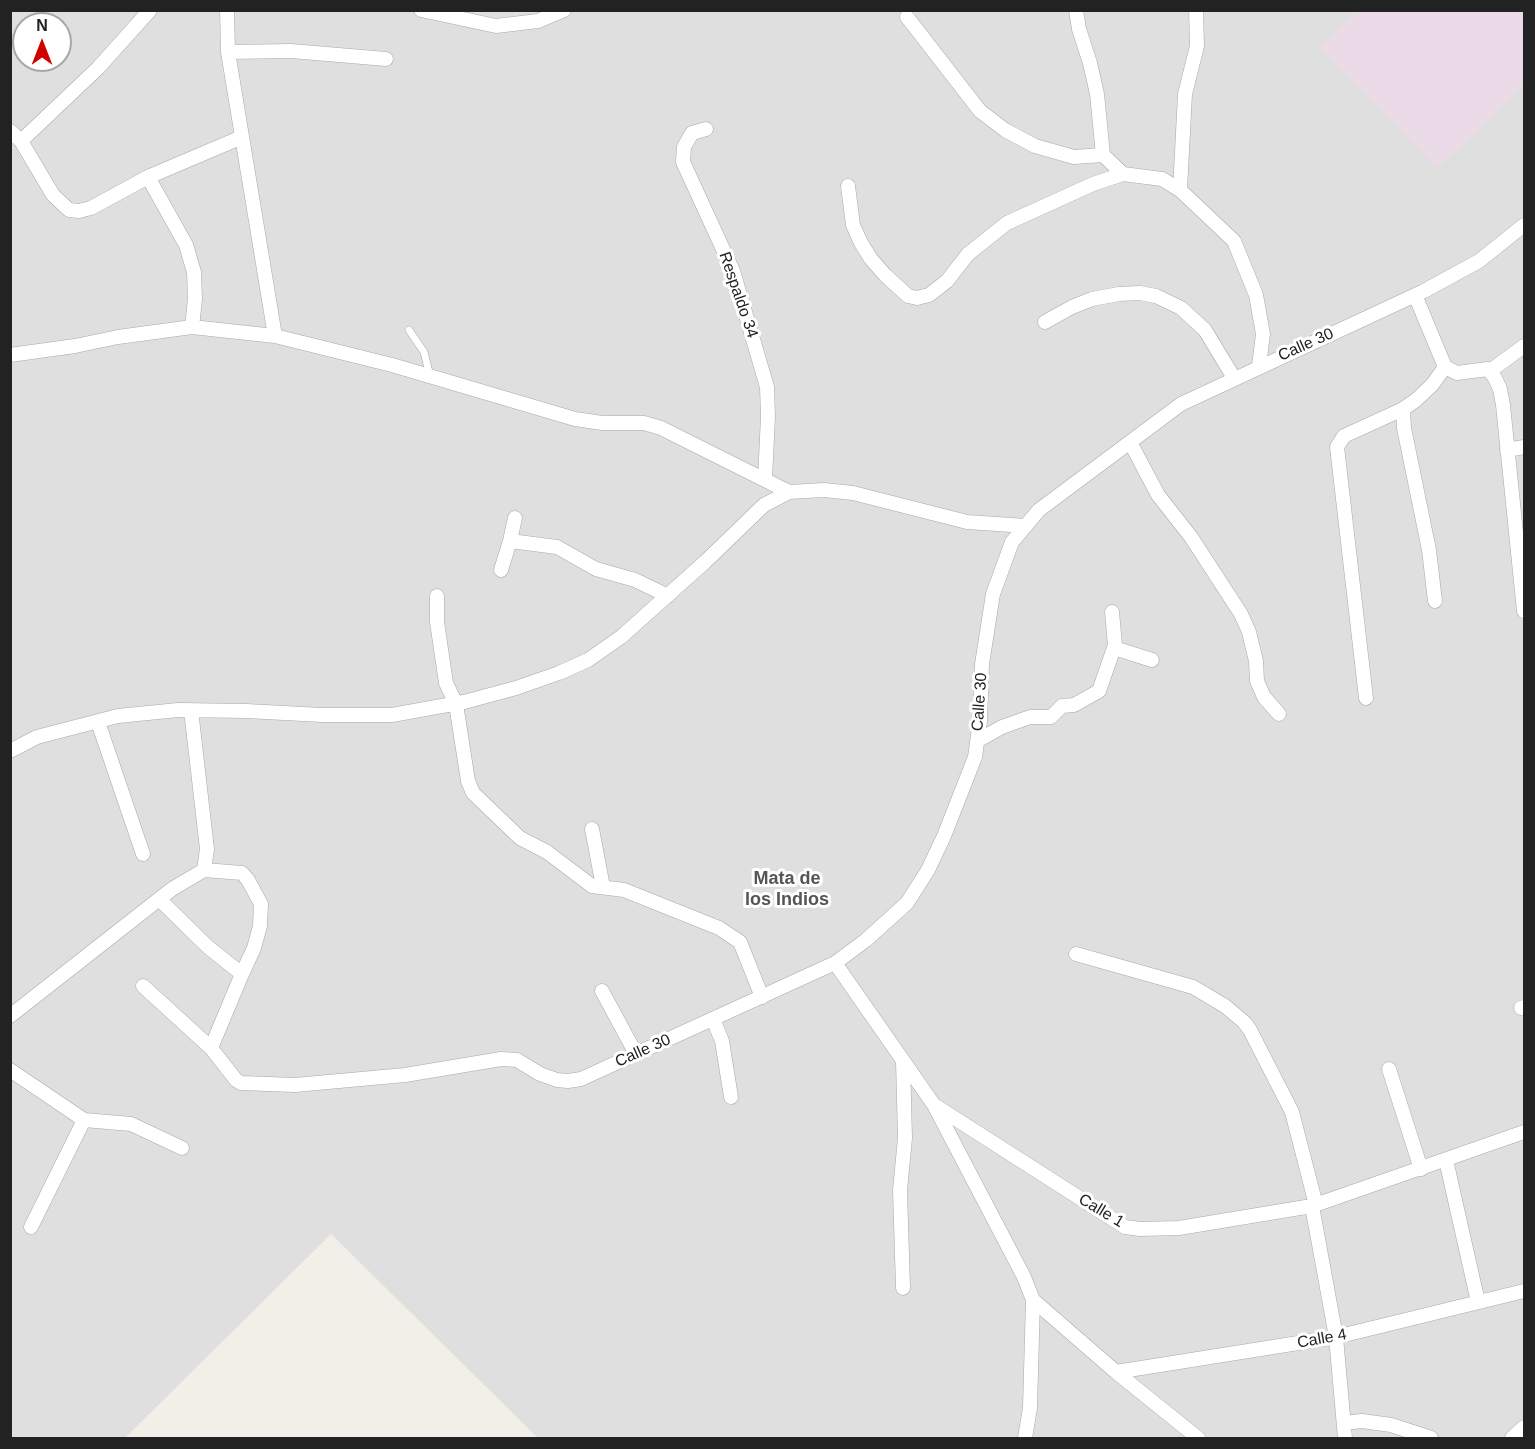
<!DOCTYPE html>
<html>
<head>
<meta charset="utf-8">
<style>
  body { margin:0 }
  #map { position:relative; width:1535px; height:1449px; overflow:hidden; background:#f2efe9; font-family:Arial,sans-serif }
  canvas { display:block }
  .frame { position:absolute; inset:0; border:12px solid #222; pointer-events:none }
  .north { position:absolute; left:12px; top:12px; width:60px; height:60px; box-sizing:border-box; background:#fff; border:2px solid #a7a7a7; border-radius:50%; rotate:0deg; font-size:16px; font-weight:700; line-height:24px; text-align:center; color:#222 }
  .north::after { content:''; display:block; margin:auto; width:21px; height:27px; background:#d40000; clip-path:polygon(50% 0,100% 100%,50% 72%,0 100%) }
</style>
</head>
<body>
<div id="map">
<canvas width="1535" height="1449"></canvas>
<div class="frame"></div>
<div class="north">N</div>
</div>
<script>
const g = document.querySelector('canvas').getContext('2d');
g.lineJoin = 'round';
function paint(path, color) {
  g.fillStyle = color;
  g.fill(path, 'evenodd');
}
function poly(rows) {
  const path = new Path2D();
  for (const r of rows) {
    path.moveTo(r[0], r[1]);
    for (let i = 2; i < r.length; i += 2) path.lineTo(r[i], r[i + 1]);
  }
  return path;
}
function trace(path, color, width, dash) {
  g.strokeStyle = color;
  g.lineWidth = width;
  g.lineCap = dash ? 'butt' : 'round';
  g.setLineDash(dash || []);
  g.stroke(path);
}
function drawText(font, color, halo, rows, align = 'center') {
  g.font = font + ' Arial,sans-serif';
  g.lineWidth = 6;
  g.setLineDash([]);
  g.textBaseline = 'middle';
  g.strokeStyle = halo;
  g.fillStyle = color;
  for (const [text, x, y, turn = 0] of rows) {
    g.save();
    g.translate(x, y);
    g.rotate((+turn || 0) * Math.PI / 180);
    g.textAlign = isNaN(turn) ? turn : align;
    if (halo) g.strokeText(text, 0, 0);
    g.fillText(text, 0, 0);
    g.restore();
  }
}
const residential = poly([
  [10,11,1524,11,1524,1438,538,1438,331,1234,125,1438,11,1438],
  [24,24,60,24,60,60,24,60]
]);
const industrial = poly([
  [1359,10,1524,11,1524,85,1438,168,1320,47]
]);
const service = poly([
  [409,330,424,352,430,376]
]);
const minor = poly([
  [227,10,228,52,275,336],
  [421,10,496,26,538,21,564,10],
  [1076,10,1079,29,1090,63,1097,94,1103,155,1123,174],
  [907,17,980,111,1005,130,1035,146,1074,157,1103,155],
  [228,52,291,51,386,59],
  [706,129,692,133,684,147,683,162,733,271,767,387,768,416,765,479],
  [10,131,21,141,53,195,69,210,79,211,91,208,148,177,242,137],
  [21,141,98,68,150,10],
  [848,186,853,225,861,243,871,259,885,275,908,296,917,298,929,295,947,281,968,254,1007,223,1093,184,1123,174,1162,179,1180,190,1234,241,1256,295,1263,334,1259,366],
  [1180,190,1185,94,1197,46,1196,10],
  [1415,295,1445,367,1457,373,1488,369,1495,378,1500,389,1503,405,1524,611],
  [1045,322,1072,307,1092,299,1119,294,1140,293,1156,296,1181,308,1205,330,1234,378],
  [192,327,275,336,392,365,575,419,602,423,644,423,661,428,789,492],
  [10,355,75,346,118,337,192,327,195,299,194,272,186,245,148,177],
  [1490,371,1524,346],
  [1403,409,1404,428,1429,550,1435,601],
  [1130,442,1158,495,1191,537,1241,614,1249,632,1256,661,1257,681,1264,697,1279,714],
  [1507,450,1524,447],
  [515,518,510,541,557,547,596,569,635,580,668,596],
  [501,570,510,541],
  [437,596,437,622,446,683,456,704,468,781,473,793,520,838,547,852,592,886,624,890,719,928,740,942,762,997],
  [1114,648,1152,660],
  [1366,698,1337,447,1344,436,1403,409,1416,400,1432,385,1445,367],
  [98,722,143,854],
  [977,741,1002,727,1030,717,1051,717,1062,706,1074,705,1099,691,1115,645,1112,612],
  [10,751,37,737,118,716,178,710,246,711,322,715,392,715,464,702,516,688,559,673,588,660,621,637,705,562,764,505,789,492,824,490,853,493,967,522,1026,526],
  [592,829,603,887],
  [159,899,208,947,242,974,254,948,260,926,261,904,248,880,242,873,204,870],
  [1076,954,1193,987,1225,1006,1244,1022,1250,1030,1292,1112,1316,1205],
  [835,963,934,1105,1125,1227,1140,1229,1179,1228,1312,1206,1524,1132],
  [143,986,211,1048,242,974],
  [602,991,636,1054],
  [1521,1008,1524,1007],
  [10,1016,172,889,204,870,207,849,191,710],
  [713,1019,722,1041,731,1097],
  [211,1048,236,1080,241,1083,295,1085,405,1075,501,1059,517,1060,540,1074,557,1080,568,1081,581,1079,835,963,866,940,907,903,928,870,944,836,975,757,980,721,982,664,993,594,1012,542,1039,510,1181,404,1424,291,1479,261,1524,225],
  [1389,1069,1421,1169],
  [10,1070,84,1120,131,1124,182,1148],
  [935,1107,1024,1277,1033,1300,1116,1372,1198,1438],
  [1446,1160,1478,1302],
  [1312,1206,1336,1337,1345,1438],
  [31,1227,84,1120],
  [903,1288,900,1190,905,1138,903,1061],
  [1116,1372,1336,1337,1524,1291],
  [1344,1423,1362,1421,1391,1425,1431,1438],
  [1025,1438,1030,1408,1033,1300],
  [1512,1438,1524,1427]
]);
const streetNames = [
  ["Respaldo 34",738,295,71],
  ["Calle 30",1306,345,-24],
  ["Calle 30",980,702,-86],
  ["Calle 30",643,1051,-24],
  ["Calle 1",1101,1211,31],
  ["Calle 4",1322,1339,-10]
];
const neighbourhoodNames = [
  ["Mata de",787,879],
  ["los Indios",787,900]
];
paint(residential, '#e0dfdf');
paint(industrial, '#ebdbe8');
trace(service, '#a9a9a9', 8);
trace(minor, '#a9a9a9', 15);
trace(service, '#fff', 7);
trace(minor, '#fff', 14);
drawText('16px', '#222', '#fff', streetNames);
drawText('bold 18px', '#555', '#fff', neighbourhoodNames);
</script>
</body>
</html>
